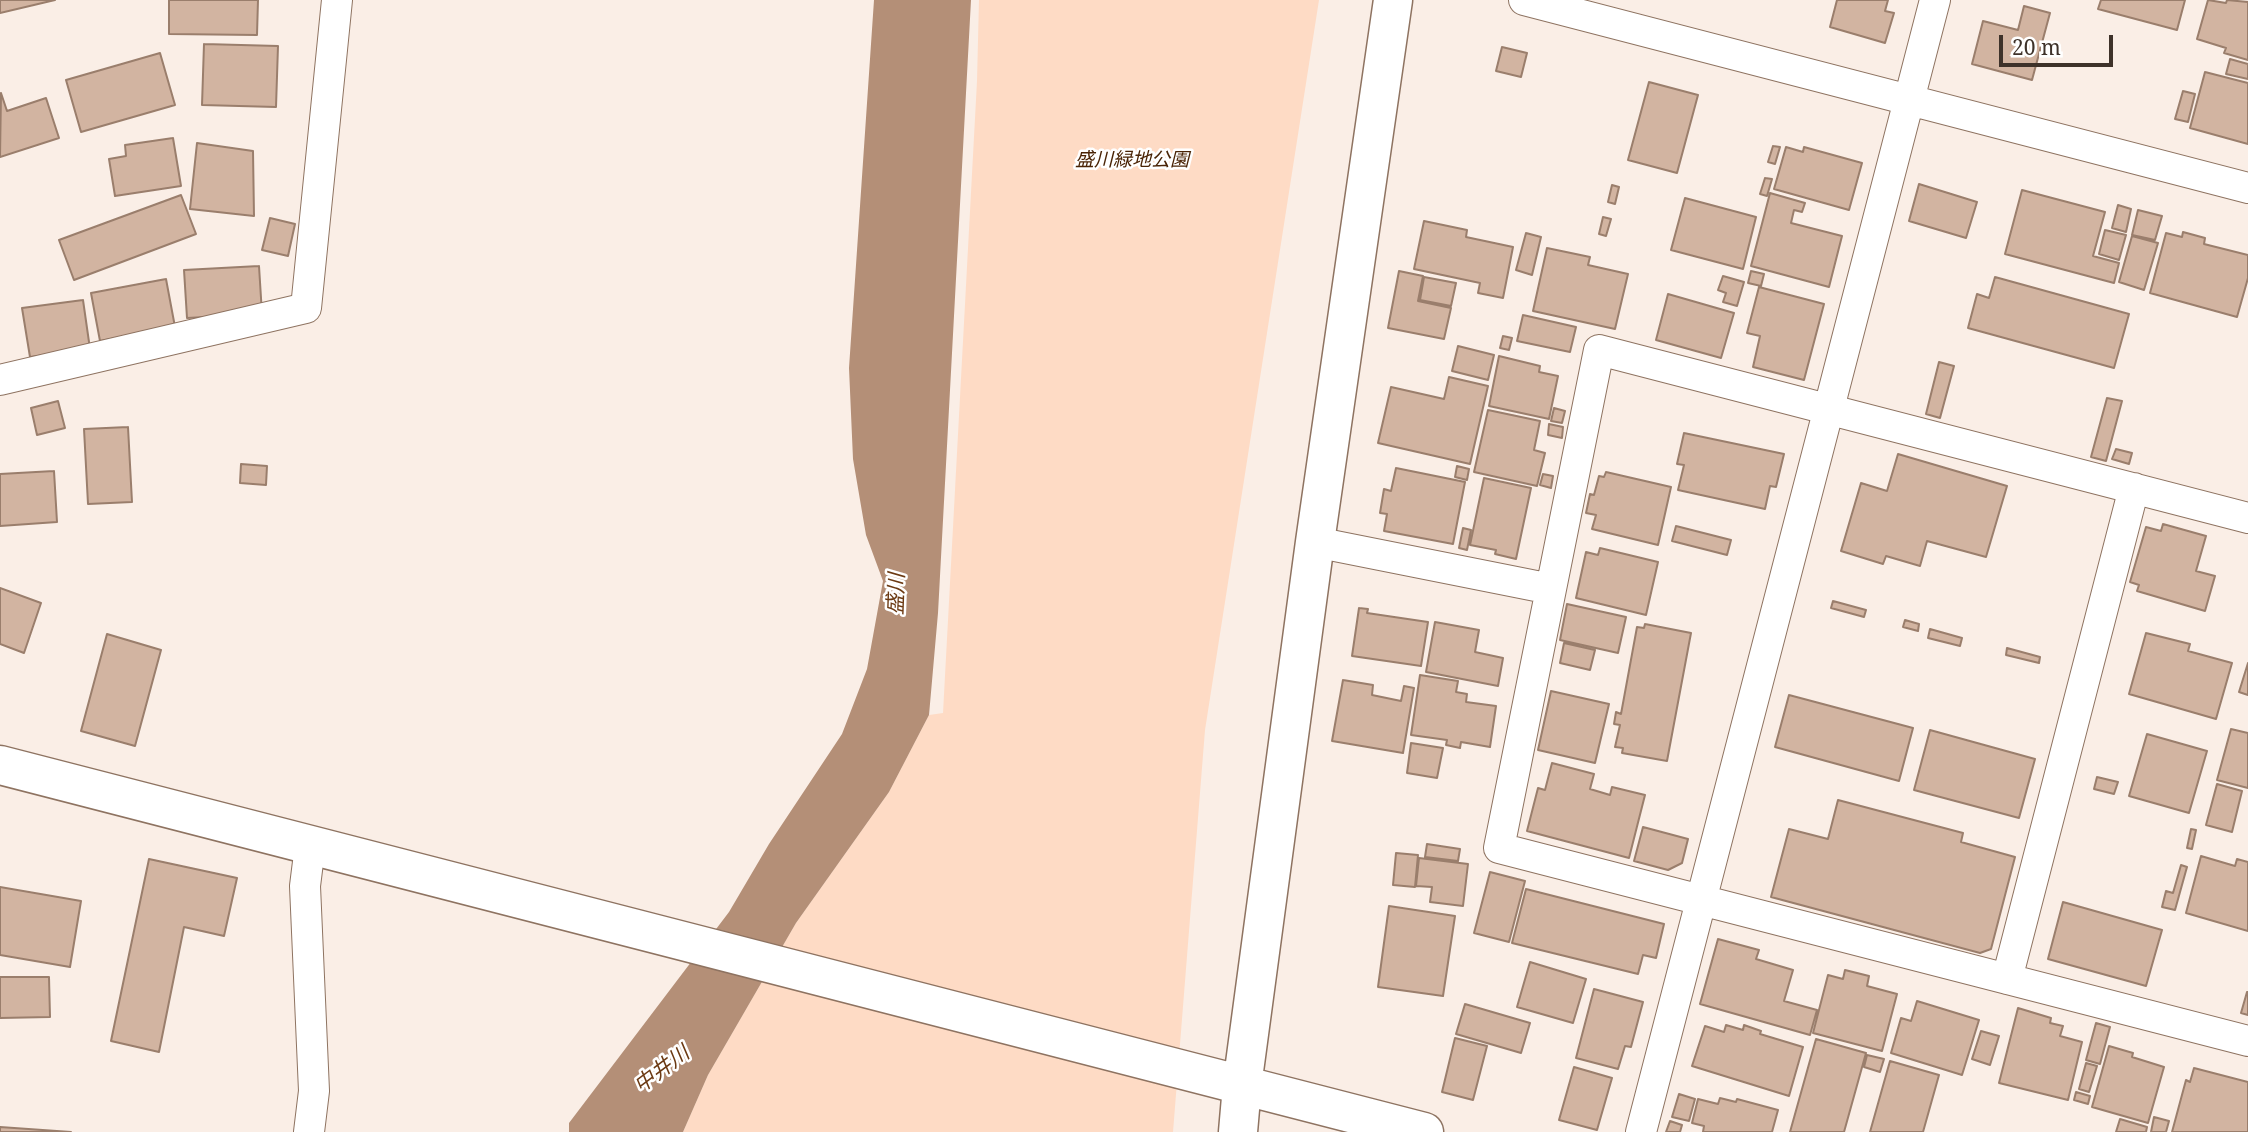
<!DOCTYPE html>
<html>
<head>
<meta charset="utf-8">
<style>
  body { margin:0 }
  #map { position:relative; width:2248px; height:1132px; overflow:hidden; background:#faeee6; font-family:"Noto Serif",serif }
  canvas { display:block }
  .scale { position:absolute; left:1999px; top:35px; width:114px; height:32px; box-sizing:border-box; border:4px solid #3e322a; border-top:0; padding-left:9px; font-size:21px; line-height:24px; white-space:nowrap; color:#3e322a; -webkit-text-stroke:5px #fff; paint-order:stroke }
</style>
</head>
<body>
<div id="map">
<canvas width="2248" height="1132"></canvas>
<div class="scale">20 m</div>
</div>
<script>
const g = document.querySelector('canvas').getContext('2d');
g.lineJoin = 'round';
function paint(path, color) {
  g.fillStyle = color;
  g.fill(path, 'evenodd');
}
function poly(rows) {
  const path = new Path2D();
  for (const r of rows) {
    path.moveTo(r[0], r[1]);
    for (let i = 2; i < r.length; i += 2) path.lineTo(r[i], r[i + 1]);
  }
  return path;
}
function trace(path, color, width, dash) {
  g.strokeStyle = color;
  g.lineWidth = width;
  g.lineCap = dash ? 'butt' : 'round';
  g.setLineDash(dash || []);
  g.stroke(path);
}
function drawText(font, color, halo, rows, align = 'center') {
  g.font = font + ' "Noto Serif","Noto Sans JP",serif';
  g.lineWidth = 5;
  g.setLineDash([]);
  g.textBaseline = 'middle';
  g.strokeStyle = halo;
  g.fillStyle = color;
  for (const [text, x, y, turn = 0] of rows) {
    g.save();
    g.translate(x, y);
    g.rotate((+turn || 0) * Math.PI / 180);
    g.textAlign = isNaN(turn) ? turn : align;
    if (halo) g.strokeText(text, 0, 0);
    g.fillText(text, 0, 0);
    g.restore();
  }
}
const green = poly([
  [979,0,1319,0,1205,730,1173,1132,683,1132,708,1075,796,923,889,792,929,715,943,713,977,81]
]);
const water = poly([
  [874,0,971,0,938,613,929,715,889,792,796,923,708,1075,683,1132,569,1132,569,1123,729,912,769,844,842,734,867,669,883,581,866,535,853,459,849,368]
]);
const building = poly([
  [0,0,55,0,0,13,0,0],
  [169,0,258,0,257,35,169,34,169,0],
  [1837,0,1888,0,1885,11,1894,13,1885,43,1830,27,1837,0],
  [2101,0,2185,0,2177,30,2098,9,2101,0],
  [2208,0,2226,3,2227,0,2248,2,2248,60,2224,53,2226,48,2197,39,2208,0],
  [2024,6,2050,13,2032,80,1972,64,1983,21,2018,30,2024,6],
  [204,44,278,46,276,107,202,105,204,44],
  [1502,47,1527,53,1521,77,1496,71,1502,47],
  [160,53,175,105,81,132,66,80,160,53],
  [2230,59,2248,64,2248,79,2226,74,2230,59],
  [2205,72,2248,83,2248,144,2190,128,2205,72],
  [1649,82,1698,95,1677,173,1628,160,1649,82],
  [2183,91,2195,94,2188,122,2175,119,2183,91],
  [1,93,7,111,46,98,59,138,0,157,1,93],
  [173,138,181,186,115,196,109,159,126,156,125,145,173,138],
  [197,143,253,151,254,216,190,209,197,143],
  [1773,146,1780,147,1775,164,1768,162,1773,146],
  [1786,147,1803,152,1804,147,1862,163,1849,210,1774,189,1786,147],
  [1765,178,1772,179,1767,196,1760,194,1765,178],
  [1919,184,1977,202,1966,238,1909,221,1919,184],
  [1612,185,1619,187,1615,204,1608,202,1612,185],
  [2022,190,2105,212,2093,256,2119,263,2114,283,2005,254,2022,190],
  [1770,193,1805,203,1802,212,1794,210,1791,223,1842,236,1829,287,1751,266,1770,193],
  [181,195,196,234,74,280,59,240,181,195],
  [1685,198,1756,217,1743,269,1671,250,1685,198],
  [2118,205,2131,209,2126,232,2112,228,2118,205],
  [2138,210,2162,216,2155,240,2132,235,2138,210],
  [1603,217,1611,219,1606,236,1599,234,1603,217],
  [270,218,295,224,288,256,262,250,270,218],
  [1424,221,1467,230,1466,237,1513,247,1503,298,1478,293,1480,283,1414,269,1424,221],
  [2105,230,2126,235,2119,260,2099,254,2105,230],
  [2183,232,2205,238,2204,244,2248,255,2248,278,2237,317,2150,293,2166,233,2182,237,2183,232],
  [1526,233,1541,237,1532,275,1516,270,1526,233],
  [2132,236,2158,243,2144,290,2119,282,2132,236],
  [1547,248,1590,257,1588,265,1628,274,1615,329,1533,311,1547,248],
  [259,266,262,314,187,318,184,270,259,266],
  [1399,271,1423,276,1418,301,1451,308,1444,339,1388,328,1399,271],
  [1751,271,1764,274,1761,286,1748,283,1751,271],
  [1723,276,1744,282,1737,306,1723,302,1726,293,1718,290,1723,276],
  [1424,277,1456,283,1451,306,1420,300,1424,277],
  [1995,277,2129,314,2114,368,1968,328,1977,294,1989,298,1995,277],
  [166,279,175,327,100,341,91,293,166,279],
  [1759,287,1824,304,1804,380,1753,367,1760,336,1747,333,1759,287],
  [1668,294,1734,313,1721,358,1656,340,1668,294],
  [83,300,90,349,30,357,22,308,83,300],
  [1523,315,1576,327,1570,352,1517,341,1523,315],
  [1503,336,1512,338,1509,350,1500,348,1503,336],
  [1458,346,1494,355,1488,380,1452,371,1458,346],
  [1499,356,1540,366,1539,372,1558,376,1549,419,1489,406,1499,356],
  [1939,362,1954,366,1940,418,1926,414,1939,362],
  [1449,377,1488,386,1470,464,1378,443,1391,387,1444,399,1449,377],
  [2107,398,2122,401,2106,461,2091,457,2107,398],
  [58,401,65,428,37,435,31,408,58,401],
  [1554,408,1565,411,1562,423,1551,421,1554,408],
  [1488,410,1540,421,1534,450,1545,453,1537,486,1474,472,1488,410],
  [1549,424,1563,427,1562,438,1548,435,1549,424],
  [128,427,132,502,88,504,84,429,128,427],
  [1684,433,1784,454,1776,487,1770,486,1765,509,1678,490,1684,465,1677,464,1684,433],
  [2116,449,2132,453,2129,464,2112,459,2116,449],
  [1898,454,2007,486,1986,557,1927,541,1920,566,1886,556,1883,564,1841,551,1861,483,1887,491,1898,454],
  [241,464,267,466,266,485,240,483,241,464],
  [1457,466,1469,469,1467,480,1455,477,1457,466],
  [1396,468,1465,482,1453,544,1384,531,1387,514,1380,513,1384,489,1391,491,1396,468],
  [54,471,57,522,0,526,0,474,54,471],
  [1606,472,1671,487,1658,545,1592,529,1596,515,1586,513,1590,494,1594,495,1599,476,1604,477,1606,472],
  [1543,474,1553,476,1551,488,1540,485,1543,474],
  [1484,478,1531,488,1516,559,1495,554,1496,550,1470,545,1484,478],
  [2163,524,2206,536,2196,571,2215,576,2205,611,2137,591,2139,585,2130,582,2146,527,2161,531,2163,524],
  [1676,526,1731,540,1727,555,1672,541,1676,526],
  [1463,528,1471,530,1467,550,1459,548,1463,528],
  [1600,548,1658,562,1646,615,1576,598,1586,552,1598,555,1600,548],
  [0,588,41,603,24,653,0,644,0,588],
  [1833,601,1866,610,1864,617,1831,608,1833,601],
  [1567,604,1626,617,1618,653,1560,640,1567,604],
  [1359,608,1368,609,1367,613,1428,622,1421,666,1352,656,1359,608],
  [1905,620,1919,624,1918,631,1903,627,1905,620],
  [1435,622,1479,630,1475,652,1503,658,1498,686,1426,672,1435,622],
  [1645,624,1691,633,1667,761,1622,753,1623,748,1615,747,1620,725,1614,724,1616,712,1621,714,1637,627,1644,628,1645,624],
  [1930,629,1962,638,1960,646,1928,638,1930,629],
  [2146,633,2190,644,2188,651,2232,663,2216,719,2129,694,2146,633],
  [107,634,161,650,135,746,81,731,107,634],
  [1564,643,1595,650,1590,670,1560,663,1564,643],
  [2007,648,2040,657,2039,663,2006,655,2007,648],
  [2248,663,2248,695,2239,692,2248,663],
  [1420,675,1458,681,1456,692,1467,694,1466,702,1496,706,1490,747,1461,742,1460,748,1446,745,1447,740,1411,735,1420,675],
  [1343,680,1373,685,1372,695,1401,701,1404,686,1414,688,1403,753,1332,741,1343,680],
  [1551,691,1609,704,1595,763,1538,750,1551,691],
  [1789,695,1913,728,1899,781,1775,747,1789,695],
  [2231,729,2248,733,2248,788,2217,780,2231,729],
  [1930,730,2035,759,2019,818,1914,790,1930,730],
  [2147,734,2207,751,2189,813,2129,796,2147,734],
  [1411,743,1443,748,1437,778,1407,773,1411,743],
  [1552,763,1594,774,1590,789,1610,795,1612,787,1645,795,1629,858,1527,831,1538,788,1545,790,1552,763],
  [2097,777,2118,782,2114,794,2094,789,2097,777],
  [2217,784,2242,791,2232,832,2206,825,2217,784],
  [1838,800,1963,833,1961,842,2015,857,1991,949,1980,953,1771,897,1789,829,1828,839,1838,800],
  [1643,827,1688,839,1682,863,1668,870,1634,861,1643,827],
  [2191,829,2196,830,2192,849,2187,848,2191,829],
  [1427,844,1460,849,1458,861,1425,857,1427,844],
  [1396,853,1418,855,1415,887,1393,885,1396,853],
  [2201,856,2235,866,2237,859,2248,862,2248,931,2186,913,2201,856],
  [1419,858,1468,864,1463,906,1430,902,1432,887,1416,886,1419,858],
  [149,859,237,878,224,936,184,927,159,1052,111,1041,149,859],
  [2181,865,2187,867,2175,910,2162,907,2166,891,2173,893,2181,865],
  [1490,872,1525,881,1509,942,1474,933,1490,872],
  [0,887,81,901,70,967,0,955,0,887],
  [1526,889,1664,924,1656,958,1643,955,1638,974,1512,943,1526,889],
  [2063,902,2162,930,2146,986,2048,959,2063,902],
  [1389,906,1455,916,1443,996,1378,987,1389,906],
  [1718,939,1759,950,1756,959,1793,970,1784,1001,1817,1010,1810,1035,1700,1004,1718,939],
  [1530,962,1586,979,1573,1023,1517,1007,1530,962],
  [1845,970,1869,976,1867,986,1897,994,1882,1051,1813,1033,1828,975,1843,979,1845,970],
  [0,977,49,977,50,1017,0,1018,0,977],
  [1594,989,1643,1002,1631,1047,1625,1046,1618,1069,1576,1058,1594,989],
  [2247,992,2248,992,2248,1015,2241,1013,2247,992],
  [1917,1001,1979,1020,1962,1075,1891,1053,1901,1018,1911,1021,1917,1001],
  [1465,1004,1530,1023,1521,1053,1456,1034,1465,1004],
  [2018,1008,2051,1018,2050,1023,2063,1026,2060,1036,2082,1042,2068,1100,1999,1083,2018,1008],
  [2096,1023,2110,1027,2100,1064,2086,1060,2096,1023],
  [1726,1025,1743,1030,1744,1025,1761,1031,1760,1034,1803,1047,1789,1096,1692,1066,1705,1026,1724,1032,1726,1025],
  [1981,1031,1999,1036,1990,1065,1972,1059,1981,1031],
  [1455,1038,1487,1046,1473,1100,1442,1092,1455,1038],
  [1816,1039,1866,1053,1844,1132,1790,1132,1816,1039],
  [2109,1046,2133,1053,2132,1057,2164,1067,2148,1123,2092,1107,2109,1046],
  [1867,1055,1884,1059,1880,1072,1864,1067,1867,1055],
  [1890,1061,1939,1075,1923,1132,1870,1132,1890,1061],
  [2086,1063,2097,1066,2089,1092,2079,1089,2086,1063],
  [1574,1067,1612,1078,1597,1130,1559,1120,1574,1067],
  [2194,1068,2248,1082,2248,1132,2172,1132,2186,1080,2190,1082,2194,1068],
  [2076,1092,2090,1096,2088,1104,2074,1100,2076,1092],
  [1679,1094,1695,1099,1689,1121,1672,1117,1679,1094],
  [1720,1098,1736,1102,1737,1099,1778,1110,1772,1132,1703,1132,1704,1126,1692,1123,1698,1099,1718,1104,1720,1098],
  [2154,1117,2169,1121,2166,1132,2151,1132,2154,1117],
  [2120,1119,2147,1127,2146,1132,2116,1132,2120,1119],
  [1670,1121,1682,1125,1680,1132,1666,1132,1670,1121],
  [0,1127,71,1132,0,1132,0,1127]
]);
const street = poly([
  [1524,0,2248,188],
  [0,380,306,308,337,0],
  [1315,542,1551,589,1499,848,2248,1041],
  [1551,589,1599,350,2248,518],
  [2007,979,2134,488],
  [309,1132,314,1091,305,886,310,846],
  [1641,1132,1935,0]
]);
const secondary = poly([
  [0,765,1424,1132],
  [1238,1132,1242,1086,1315,542,1393,0]
]);
const parkNames = [
  ["盛川緑地公園",1132,161]
];
const waterNames = [
  ["盛川",897,594,-88],
  ["中井川",662,1070,-37]
];
paint(green, '#fedbc5');
paint(water, '#b48f77');
paint(building, '#d2b4a1');
trace(building, '#9a7e6c', 2);
trace(street, '#8e7361', 32);
trace(secondary, '#8e7361', 41);
trace(street, '#fff', 30);
trace(secondary, '#fff', 38);
drawText('italic 19px', '#4a2406', '#fff', parkNames);
drawText('italic 21px', '#6b3912', '#fff', waterNames);
</script>
</body>
</html>
